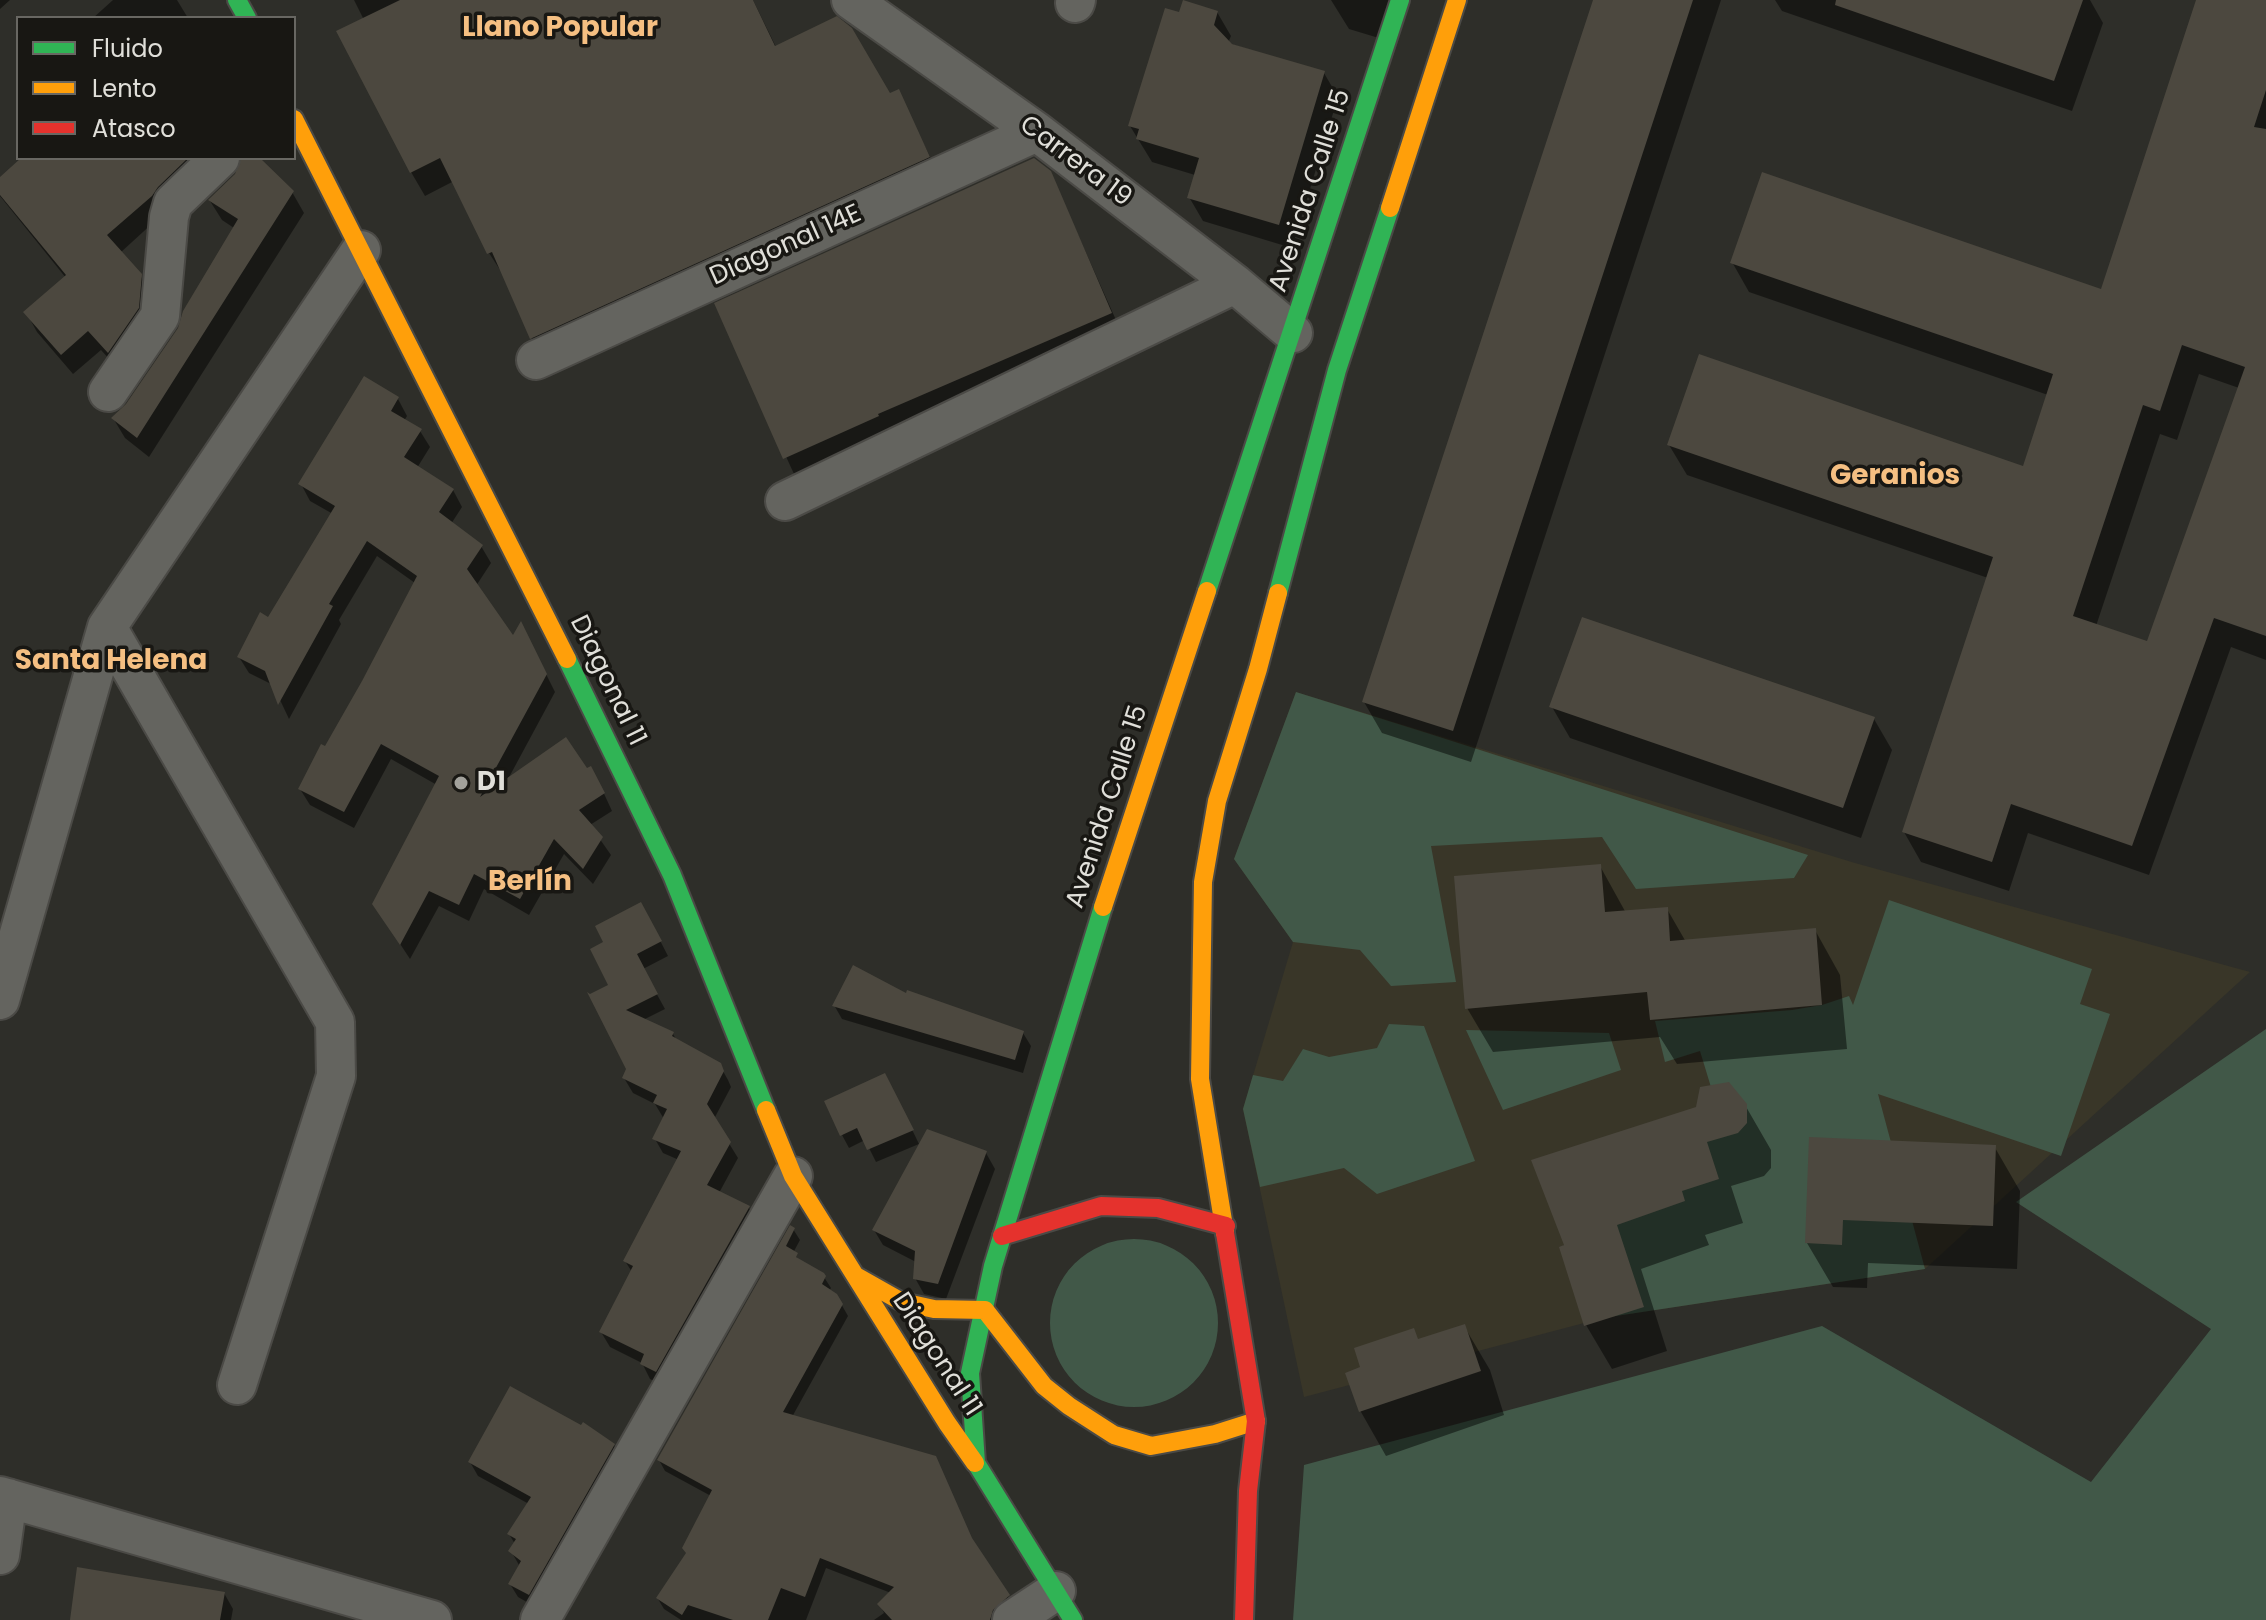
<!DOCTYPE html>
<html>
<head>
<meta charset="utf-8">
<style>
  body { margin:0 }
  #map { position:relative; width:2266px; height:1620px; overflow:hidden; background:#2e2e29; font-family:Poppins,sans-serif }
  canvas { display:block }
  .legend { position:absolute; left:16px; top:16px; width:280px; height:144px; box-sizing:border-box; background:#181713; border:2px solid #686762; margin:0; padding:10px 14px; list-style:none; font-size:24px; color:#e0dfd9 }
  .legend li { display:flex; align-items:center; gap:16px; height:40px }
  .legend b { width:40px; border:2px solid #686762 }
</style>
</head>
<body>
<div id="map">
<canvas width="2266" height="1620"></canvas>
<ul class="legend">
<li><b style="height:10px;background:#30b455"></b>Fluido</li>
<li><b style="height:10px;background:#ff9f0a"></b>Lento</li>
<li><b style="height:10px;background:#e5322d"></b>Atasco</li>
</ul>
</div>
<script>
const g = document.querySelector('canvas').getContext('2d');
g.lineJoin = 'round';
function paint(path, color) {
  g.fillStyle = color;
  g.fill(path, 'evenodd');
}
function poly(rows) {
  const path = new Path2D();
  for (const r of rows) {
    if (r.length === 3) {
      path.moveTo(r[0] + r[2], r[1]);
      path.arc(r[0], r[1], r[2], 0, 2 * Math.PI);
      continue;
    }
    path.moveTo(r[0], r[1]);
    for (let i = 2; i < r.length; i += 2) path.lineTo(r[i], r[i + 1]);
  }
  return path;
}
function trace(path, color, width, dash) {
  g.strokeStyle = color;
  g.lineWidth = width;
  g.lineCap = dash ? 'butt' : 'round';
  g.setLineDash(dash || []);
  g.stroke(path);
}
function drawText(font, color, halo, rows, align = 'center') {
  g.font = font + ' Poppins,sans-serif';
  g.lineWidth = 7;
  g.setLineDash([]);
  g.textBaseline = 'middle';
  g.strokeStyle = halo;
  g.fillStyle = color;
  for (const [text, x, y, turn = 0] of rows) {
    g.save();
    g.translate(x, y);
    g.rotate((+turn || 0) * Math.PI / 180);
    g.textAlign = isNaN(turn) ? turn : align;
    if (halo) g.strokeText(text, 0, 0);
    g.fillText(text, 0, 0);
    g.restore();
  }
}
const built = poly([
  [1296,692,1855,863,2250,972,1925,1269,1603,1318,1304,1397,1243,1109,1293,942,1234,859]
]);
const green = poly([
  [1296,692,1427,733,1808,855,1794,878,1636,889,1602,837,1431,846,1456,982,1391,986,1360,950,1293,942,1234,859],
  [1889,900,2092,969,2080,1004,2110,1014,2061,1156,1878,1094,1925,1269,1603,1318,1567,1220,1691,1144,1724,1130,1700,1051,1665,1062,1655,1021,1792,1010,1822,1005,1849,996,1853,1005],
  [1389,1024,1424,1026,1475,1161,1377,1194,1344,1168,1260,1187,1243,1109,1253,1075,1283,1081,1303,1049,1329,1057,1377,1048],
  [2266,1029,2266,1620,1293,1620,1304,1465,1822,1326,2091,1482,2211,1329,2016,1202],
  [1466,1030,1609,1033,1621,1070,1503,1110],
  [1134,1323,84]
]);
const shadow = poly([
  [0,0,10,0,0,9],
  [113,0,177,0,188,18,93,18],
  [354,0,753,0,776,47,889,96,898,92,942,181,545,361,532,338,504,276,489,253,454,181,425,196,411,172,364,20],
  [1331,0,1411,0,1382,39,1349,29],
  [1595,0,1721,0,1471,762,1382,733,1364,702],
  [1775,0,2090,0,2103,23,2072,111,1782,11],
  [2198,0,2266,0,2266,660,2231,647,2149,875,2028,833,2009,891,1921,862,1904,832,1988,578,1687,475,1669,445,2024,469,2048,395,1749,292,1732,262,2102,291],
  [2199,374,2239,388,2148,644,2096,626,2160,434,2177,440],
  [1217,12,1231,36,1228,43,1324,73,1338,97,1292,248,1203,221,1189,197,1195,175,1152,162,1130,126,1180,14],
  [24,158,224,158,120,253,140,275,152,296,120,371,101,350,73,374,37,332,26,312,66,278,0,196,0,180],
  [241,158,257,158,292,192,304,213,149,457,125,438,113,418,128,406,180,329,234,228,222,220,210,201,237,175],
  [1050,172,1120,329,885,430,886,432,794,474,716,304],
  [398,399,407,416,404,421,420,431,430,447,417,468,453,490,462,507,451,524,481,546,491,563,476,586,514,638,529,640,555,692,507,781,600,785,612,811,590,825,611,855,593,884,564,854,529,915,484,889,469,921,439,906,410,959,385,921,437,785,391,759,354,828,310,805,300,789,326,749,415,583,377,556,339,620,341,624,289,719,273,685,249,673,239,657,269,619,333,514,310,501,301,484],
  [1552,707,1874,719,1892,750,1861,838,1570,738],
  [1600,866,1626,913,1667,909,1686,942,1815,930,1840,975,1847,1049,1677,1064,1660,1037,1493,1052,1467,1008],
  [649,919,668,956,643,969,665,1009,643,1020,673,1034,677,1041,719,1064,728,1080,731,1087,714,1119,738,1158,719,1193,749,1208,757,1222,664,1386,650,1379,642,1363,610,1347,601,1332,632,1272,625,1261,679,1160,663,1153,655,1139,664,1119,655,1104,633,1093,624,1078,628,1068,611,985],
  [908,995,1023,1033,1031,1046,1023,1073,842,1019,834,1005],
  [892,1088,919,1144,876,1162,865,1140,849,1148,842,1135],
  [1745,1105,1771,1150,1771,1168,1764,1176,1731,1186,1743,1223,1705,1235,1709,1245,1641,1269,1667,1351,1612,1369,1586,1325,1561,1248,1698,1108],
  [1811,1139,1994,1146,2020,1191,2017,1269,1868,1263,1867,1288,1833,1287,1807,1243],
  [986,1153,995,1169,946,1299,924,1294,915,1278,916,1262,883,1245,874,1230],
  [793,1229,800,1240,793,1253,801,1263,822,1274,831,1288,829,1291,836,1295,848,1316,792,1417,975,1546,1015,1607,1000,1620,874,1620,884,1613,880,1605,891,1593,826,1568,806,1620,681,1620,664,1609,658,1599,688,1554,711,1496,665,1471,659,1460],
  [1464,1326,1490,1370,1504,1415,1386,1456,1361,1412,1348,1374,1419,1341],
  [614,1445,621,1459,537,1608,518,1597,510,1584,519,1565,511,1551,515,1544,509,1534,529,1504,478,1476,470,1462],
  [224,1593,233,1609,231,1620,72,1620]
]);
const building = poly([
  [400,0,753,0,775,46,837,16,852,28,890,93,899,89,930,157,530,339,492,252,487,254,440,158,410,173,336,31],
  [1183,0,1218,11,1214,25,1232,44,1325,71,1279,225,1187,198,1199,158,1136,139,1139,129,1128,126,1165,8,1179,12],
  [1593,0,1693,0,1453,731,1362,702],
  [1836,0,2083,0,2054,81,1835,5],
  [2196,0,2266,0,2266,90,2254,127,2266,129,2266,636,2214,618,2132,846,2011,804,1992,862,1902,832,1993,557,1667,445,1699,354,2023,466,2053,374,1730,263,1762,172,2101,289],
  [2182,345,2245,367,2147,641,2073,616,2143,405,2160,411],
  [21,158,188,158,158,187,152,196,107,235,142,274,139,308,108,353,88,331,61,355,23,312,66,275,0,195,0,177],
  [241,158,260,158,294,191,137,438,111,418,126,404,178,328,183,311,238,219,208,200,235,174],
  [1034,158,1051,171,1112,313,878,414,879,416,783,459,714,303],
  [364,376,399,397,391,411,422,429,404,457,454,489,439,512,483,545,467,569,513,635,521,621,547,674,480,797,566,737,587,768,591,766,605,793,579,810,603,837,583,869,554,839,520,899,474,874,459,905,429,891,400,945,372,904,439,776,381,744,344,812,298,789,321,744,325,746,362,681,417,576,367,541,329,604,333,606,278,705,265,671,237,657,260,612,268,617,335,506,298,484],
  [1582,617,1875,717,1843,808,1549,707],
  [1601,864,1605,912,1668,907,1670,941,1816,928,1822,1005,1650,1020,1647,992,1465,1009,1454,876],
  [641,902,662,941,637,954,658,994,626,1010,674,1032,672,1036,721,1063,724,1071,707,1104,731,1142,707,1185,750,1206,656,1372,640,1364,644,1354,599,1332,633,1266,623,1261,681,1151,652,1139,667,1109,653,1103,657,1095,622,1078,626,1069,587,992,590,994,608,985,590,949,603,942,595,926],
  [853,965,906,993,907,990,1024,1031,1015,1060,832,1006],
  [885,1073,914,1130,867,1150,857,1128,840,1136,824,1101],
  [1729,1082,1747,1104,1747,1123,1738,1133,1707,1142,1719,1179,1682,1191,1685,1201,1617,1225,1644,1307,1584,1326,1559,1247,1564,1245,1531,1160,1696,1107,1700,1087],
  [927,1129,987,1151,938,1284,913,1279,915,1251,872,1230],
  [1809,1137,1996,1145,1993,1226,1843,1220,1842,1245,1805,1243],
  [790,1225,795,1228,786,1246,798,1253,796,1257,824,1273,826,1276,822,1284,837,1294,843,1304,783,1412,936,1456,972,1538,1010,1595,993,1610,990,1620,892,1620,877,1604,894,1587,820,1558,805,1597,781,1588,768,1620,733,1620,688,1605,682,1615,656,1598,686,1553,682,1548,712,1490,657,1460],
  [1465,1324,1481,1371,1359,1412,1345,1373,1360,1367,1354,1348,1414,1328,1418,1339],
  [510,1386,581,1425,583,1422,615,1444,529,1595,508,1584,521,1561,508,1551,516,1539,507,1534,531,1497,468,1462],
  [77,1567,225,1592,220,1620,70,1620]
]);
const street = poly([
  [851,0,1037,132,1235,284,1293,333],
  [1075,3,1076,0],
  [536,360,1037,132],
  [108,392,160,316,169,217,173,203,220,158],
  [785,501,1235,284],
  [107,627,335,1022,336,1076,237,1385],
  [0,1000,107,627,361,250],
  [0,1496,432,1620],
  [0,1555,8,1498],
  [540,1620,793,1176],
  [1012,1620,1056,1591]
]);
const fast = poly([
  [237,0,247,18],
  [1207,591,1400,0],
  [1278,593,1337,370,1390,208],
  [567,659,672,875,766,1110],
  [1073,1620,976,1463,970,1373,993,1266,1103,907]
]);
const slow = poly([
  [294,119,567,659],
  [1390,208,1457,0],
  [1103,907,1207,591],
  [766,1110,793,1176,947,1423,975,1463],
  [1225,1233,1200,1079,1203,882,1217,801,1258,669,1278,593],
  [856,1276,902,1302,934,1309,985,1310,1044,1386,1069,1406,1114,1435,1151,1446,1215,1434,1256,1421]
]);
const jam = poly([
  [1225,1233,1256,1421,1248,1491,1244,1620],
  [1002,1236,1101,1206,1158,1208,1226,1226]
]);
const markers = [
  [461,783,8,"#a2a19b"]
];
const streetNames = [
  ["Carrera 19",1075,162,37],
  ["Avenida Calle 15",1311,191,-72],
  ["Diagonal 14E",786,246,-24],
  ["Diagonal 11",607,681,64],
  ["Avenida Calle 15",1108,807,-72],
  ["Diagonal 11",936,1355,57]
];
const poiNames = [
  ["D1",477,783]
];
const neighbourhoodNames = [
  ["Llano Popular",560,29],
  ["Geranios",1895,477],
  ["Santa Helena",111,662],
  ["Berlín",530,883]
];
paint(built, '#393628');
paint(green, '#415848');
paint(shadow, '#0007');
paint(building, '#4c483f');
trace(street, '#4b4a46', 42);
trace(fast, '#4b4a46', 22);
trace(slow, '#4b4a46', 22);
trace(jam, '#4b4a46', 22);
trace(street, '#64645f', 38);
trace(fast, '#30b455', 18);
trace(slow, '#ff9f0a', 18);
trace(jam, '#e5322d', 18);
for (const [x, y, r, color] of markers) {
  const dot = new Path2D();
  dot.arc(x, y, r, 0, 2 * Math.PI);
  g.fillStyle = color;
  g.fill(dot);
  trace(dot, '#181713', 3);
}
drawText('26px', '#e0dfd9', '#181713', streetNames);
drawText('bold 26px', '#e0dfd9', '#181713', poiNames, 'left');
drawText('bold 28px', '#f5bf82', '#181713', neighbourhoodNames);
</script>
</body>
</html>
